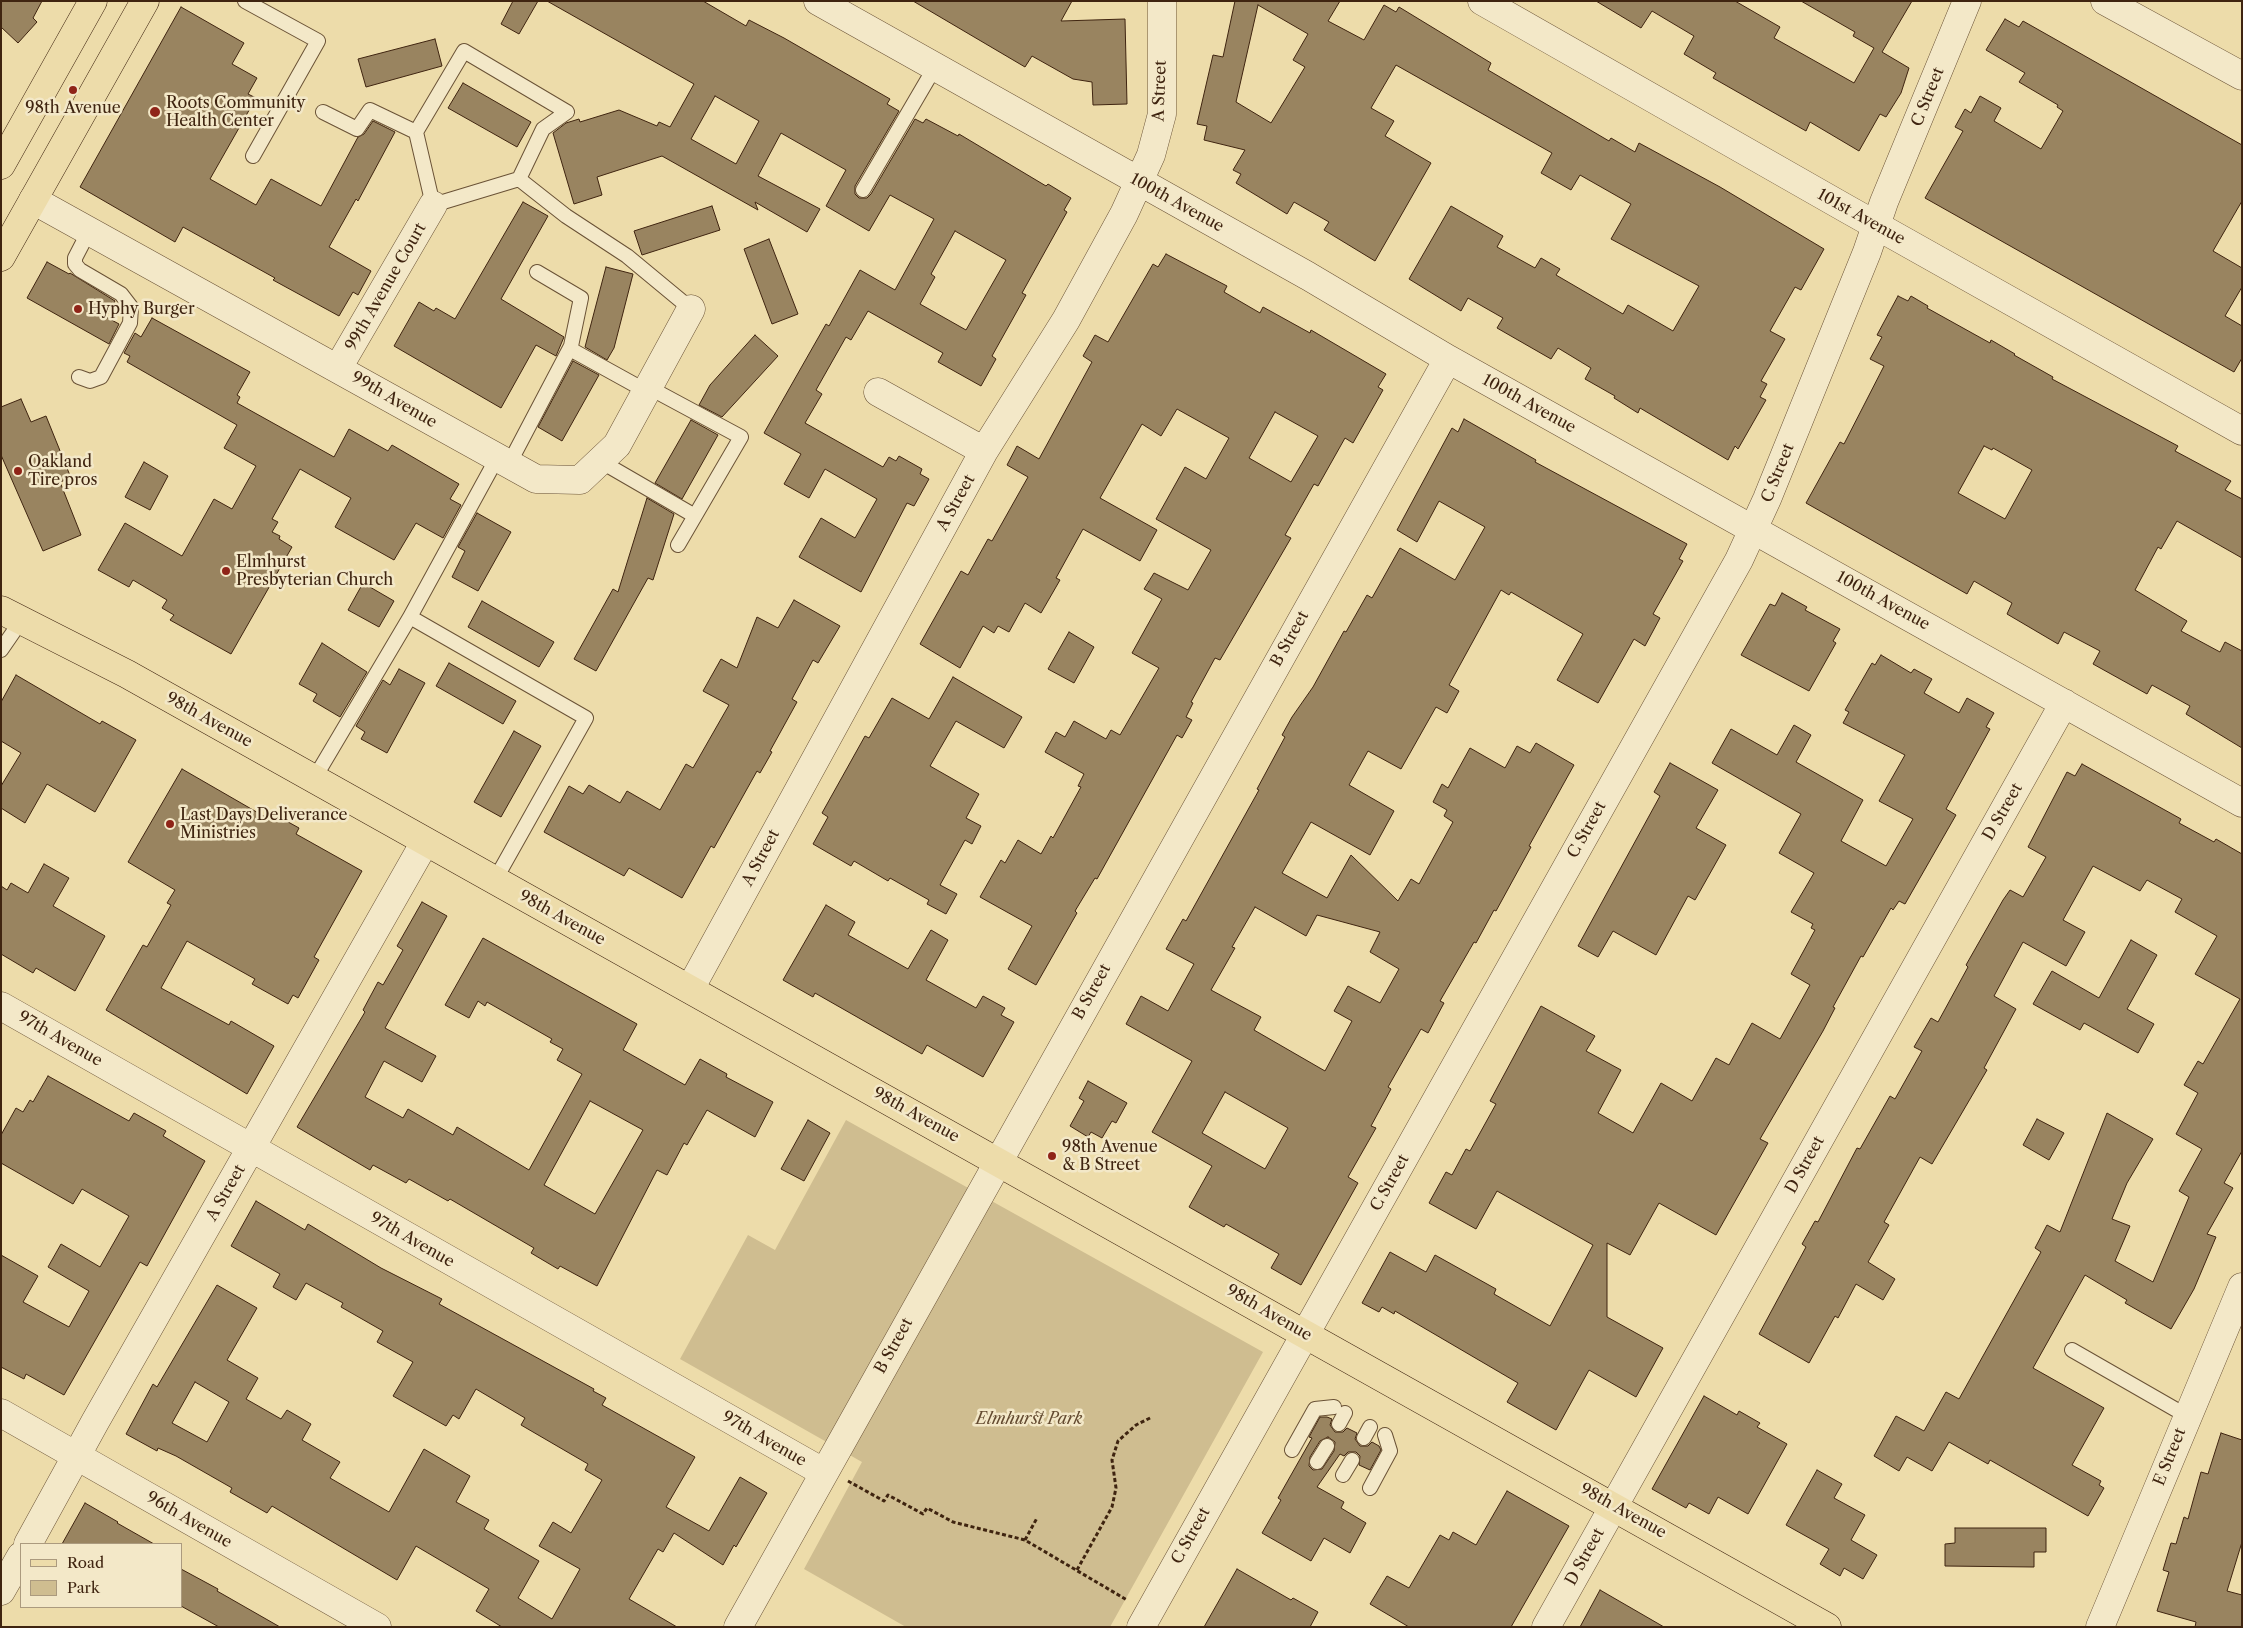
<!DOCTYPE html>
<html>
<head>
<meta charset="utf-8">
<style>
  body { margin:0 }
  #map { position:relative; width:2243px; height:1628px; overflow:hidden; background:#eddcaa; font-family:"Libre Caslon Text",serif }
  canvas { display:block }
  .frame { position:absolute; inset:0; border:2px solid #3f2410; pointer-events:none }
  .legend { position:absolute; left:20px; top:1543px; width:162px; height:65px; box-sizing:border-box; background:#f3e8c8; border:1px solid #ab9a7e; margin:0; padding:6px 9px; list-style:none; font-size:15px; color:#3f2410 }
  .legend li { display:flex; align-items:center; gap:10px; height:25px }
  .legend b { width:25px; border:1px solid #ab9a7e }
</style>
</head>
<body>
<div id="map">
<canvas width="2243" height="1628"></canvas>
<div class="frame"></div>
<ul class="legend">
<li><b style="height:6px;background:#eddcaa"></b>Road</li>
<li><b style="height:14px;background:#cfbd90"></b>Park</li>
</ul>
</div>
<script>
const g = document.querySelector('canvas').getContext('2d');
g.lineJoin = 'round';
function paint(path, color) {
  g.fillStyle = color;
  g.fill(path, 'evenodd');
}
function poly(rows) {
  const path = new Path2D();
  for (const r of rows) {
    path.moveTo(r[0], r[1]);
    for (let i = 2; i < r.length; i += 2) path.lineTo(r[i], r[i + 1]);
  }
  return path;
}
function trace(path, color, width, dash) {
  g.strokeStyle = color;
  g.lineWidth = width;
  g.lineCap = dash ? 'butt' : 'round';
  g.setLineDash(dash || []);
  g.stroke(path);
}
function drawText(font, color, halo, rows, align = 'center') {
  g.font = font + ' "Libre Caslon Text",serif';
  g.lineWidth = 5;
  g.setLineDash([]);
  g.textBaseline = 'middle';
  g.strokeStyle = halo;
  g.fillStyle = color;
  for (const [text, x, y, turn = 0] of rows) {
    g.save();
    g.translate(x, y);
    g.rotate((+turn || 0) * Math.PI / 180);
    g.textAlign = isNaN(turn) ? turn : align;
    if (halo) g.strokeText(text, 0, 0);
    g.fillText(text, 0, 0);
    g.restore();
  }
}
const green = poly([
  [846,1120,1263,1352,1110,1627,906,1627,804,1569,862,1462,680,1359,748,1235,775,1250]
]);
const building = poly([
  [1,1,42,1,33,18,37,22,18,43,1,27,1,1],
  [513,1,538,1,519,34,501,24,513,1],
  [547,1,703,1,746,26,749,20,784,38,890,99,887,104,899,111,855,186,855,194,859,198,867,198,871,194,915,119,923,123,926,119,958,136,959,134,1046,186,1048,184,1071,198,1064,210,1067,212,1022,293,1026,295,992,356,996,359,981,386,938,362,943,353,868,311,851,340,846,337,816,390,822,394,805,423,883,467,889,457,896,461,899,456,922,469,920,474,929,479,914,506,907,503,861,592,799,557,821,518,855,538,877,499,825,469,809,498,784,484,801,454,764,433,826,324,829,326,860,270,895,290,934,219,890,195,869,231,826,206,846,170,781,133,758,176,820,209,807,232,755,202,758,210,662,156,597,177,602,195,574,204,553,133,566,123,579,119,580,122,619,110,657,126,659,122,670,127,694,84,547,1],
  [715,96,759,121,736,164,691,139,715,96],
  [955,231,1006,260,966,330,920,304,935,277,931,274,955,231],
  [913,1,1072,1,1061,21,1125,19,1127,104,1093,105,1092,82,1073,79,1032,56,1025,67,913,1],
  [1235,1,1340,1,1328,21,1364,40,1384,5,1396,12,1399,7,1491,63,1488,70,1609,141,1611,138,1635,152,1639,143,1720,187,1824,249,1801,290,1795,287,1770,331,1785,339,1761,381,1767,384,1760,397,1766,400,1738,449,1735,446,1728,460,1640,408,1638,413,1614,398,1615,396,1585,379,1591,368,1558,348,1551,359,1497,328,1503,318,1468,298,1461,311,1409,279,1451,206,1503,236,1497,247,1535,268,1541,258,1560,269,1556,275,1623,314,1628,305,1673,331,1699,286,1611,239,1631,204,1580,175,1571,190,1541,173,1552,153,1396,65,1371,108,1394,121,1385,136,1431,163,1375,261,1324,230,1329,222,1294,202,1287,214,1236,183,1241,174,1233,170,1245,150,1204,140,1207,126,1197,124,1213,55,1223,57,1235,1],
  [1258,5,1308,34,1293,60,1305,67,1271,123,1236,102,1258,5],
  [1596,1,1735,1,1780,27,1774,38,1854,83,1874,48,1853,36,1855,32,1801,1,1912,1,1882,52,1909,68,1901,93,1886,117,1880,114,1859,151,1810,122,1806,131,1713,78,1716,73,1684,54,1694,36,1652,11,1641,28,1596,1],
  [181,7,244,43,232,64,257,78,248,94,256,98,210,179,256,205,271,179,321,206,358,137,364,134,373,121,395,132,358,201,356,199,329,247,371,271,358,295,353,292,339,316,273,280,275,278,183,227,175,242,80,187,181,7],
  [2005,19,2019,27,2023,21,2242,145,2242,201,2213,251,2242,268,2242,287,2225,316,2242,326,2242,358,2234,372,1925,198,1963,131,1955,127,1965,109,1971,113,1980,96,2001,108,1994,121,2041,149,2063,111,2057,107,2058,105,2019,82,2025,73,1986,50,2005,19],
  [435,39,442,66,366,87,358,59,435,39],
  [463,83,531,122,517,147,448,108,463,83],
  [523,202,548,216,501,299,564,337,556,356,536,345,501,408,394,346,419,302,434,311,436,308,455,319,523,202],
  [712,206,720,230,642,255,634,231,712,206],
  [769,239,798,314,772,324,744,249,769,239],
  [1166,254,1227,286,1224,292,1260,313,1263,307,1310,333,1311,330,1386,374,1378,387,1383,390,1353,443,1345,438,1318,486,1314,484,1285,535,1291,538,1220,660,1215,658,1191,702,1193,703,1186,717,1192,720,1182,738,1177,735,1097,879,1095,878,1075,911,1077,913,1036,985,1008,969,1032,926,980,897,1001,860,1005,863,1018,840,1041,854,1051,836,1053,838,1081,787,1078,786,1084,774,1045,752,1056,732,1065,737,1074,721,1106,739,1111,730,1120,735,1159,668,1132,653,1162,599,1144,589,1154,573,1188,590,1211,550,1156,519,1185,467,1206,479,1229,438,1177,409,1161,436,1142,424,1100,498,1157,530,1140,561,1083,529,1056,578,1060,580,1041,613,1025,603,1009,632,998,626,994,633,983,626,960,668,920,644,961,571,968,575,988,539,992,541,1028,477,1007,465,1017,446,1039,459,1092,362,1083,356,1095,335,1108,342,1153,264,1158,267,1166,254],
  [1275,412,1318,436,1291,482,1249,458,1275,412],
  [47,262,69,274,70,273,115,301,106,317,119,324,109,344,27,298,47,262],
  [606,267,633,274,614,348,607,360,585,347,606,267],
  [1898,296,1908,301,1911,296,1928,306,1927,308,1990,343,1991,340,2015,354,2014,355,2053,377,2052,379,2178,446,2175,451,2231,481,2225,490,2242,499,2242,558,2177,521,2161,549,2158,547,2135,590,2187,621,2181,631,2220,652,2225,642,2242,651,2242,748,2186,714,2190,706,2152,685,2147,694,2093,664,2100,651,2064,632,2058,644,2007,614,2012,603,1974,581,1967,594,1806,503,1840,442,1844,444,1884,366,1870,359,1882,337,1877,335,1898,296],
  [1984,446,1992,450,1993,448,2032,470,2005,519,1958,493,1984,446],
  [152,318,250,372,237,395,240,397,237,403,334,457,349,429,388,451,392,445,459,484,450,499,461,505,443,538,416,523,394,560,335,527,351,498,300,469,272,519,278,522,272,532,280,536,279,539,292,547,231,654,170,620,174,615,162,608,167,600,133,580,129,587,98,570,125,523,182,556,214,499,232,509,256,466,224,448,237,425,127,362,130,356,124,353,135,333,141,337,152,318],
  [755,335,778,356,722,417,699,405,710,385,755,335],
  [573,361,599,375,562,441,538,427,573,361],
  [21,399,31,422,46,416,71,478,60,482,81,535,43,551,1,455,1,407,21,399],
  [1464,419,1536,460,1535,462,1687,544,1679,559,1683,561,1653,614,1660,618,1645,646,1634,639,1598,703,1557,680,1583,634,1511,592,1509,595,1501,590,1449,685,1459,691,1447,713,1436,707,1401,769,1368,751,1349,785,1394,811,1370,855,1311,822,1282,873,1327,898,1351,855,1398,901,1411,879,1419,884,1453,822,1444,816,1447,810,1433,802,1442,784,1448,788,1470,748,1505,768,1517,746,1530,753,1536,743,1574,765,1529,846,1531,847,1496,911,1494,910,1476,943,1474,942,1440,1001,1444,1003,1428,1033,1421,1029,1388,1087,1391,1089,1371,1126,1376,1128,1348,1177,1358,1183,1301,1285,1271,1268,1279,1254,1226,1224,1224,1227,1189,1207,1212,1166,1152,1132,1192,1061,1126,1024,1141,996,1168,1011,1194,964,1166,949,1183,919,1186,921,1259,790,1257,789,1285,737,1282,735,1292,717,1313,687,1344,631,1346,632,1367,595,1372,598,1400,548,1455,580,1485,527,1439,501,1417,542,1397,530,1452,428,1458,432,1464,419],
  [1255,907,1306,936,1317,915,1380,932,1370,952,1399,969,1380,1003,1348,986,1334,1011,1352,1021,1325,1071,1254,1030,1261,1017,1211,990,1235,948,1232,947,1255,907],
  [1225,1092,1288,1128,1265,1169,1202,1133,1225,1092],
  [691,420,718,435,682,499,655,483,691,420],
  [144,462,168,476,150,510,125,497,144,462],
  [647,498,674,514,653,580,648,578,596,671,574,659,613,589,618,592,647,498],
  [477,513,511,532,478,591,452,577,465,551,458,547,477,513],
  [363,583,394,601,379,627,348,610,363,583],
  [1782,593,1807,607,1805,610,1840,629,1833,641,1836,643,1809,691,1741,655,1770,604,1775,606,1782,593],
  [794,600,840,626,818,663,813,660,792,699,797,702,770,751,772,752,760,773,757,771,714,848,711,846,682,898,629,868,624,876,544,832,569,786,583,794,589,785,620,803,627,791,660,810,686,764,693,768,729,705,703,691,721,659,737,668,757,617,778,628,794,600],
  [482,601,554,642,539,667,468,627,482,601],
  [1069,632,1094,647,1074,683,1048,669,1069,632],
  [322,643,367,672,340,717,313,701,317,694,299,684,322,643],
  [1881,655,1911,673,1914,669,1932,679,1924,693,1959,713,1967,698,1994,713,1986,727,1990,729,1946,809,1956,815,1905,904,1899,901,1893,910,1891,908,1863,957,1861,956,1833,1007,1835,1008,1823,1031,1760,1139,1768,1143,1716,1235,1659,1203,1630,1255,1607,1243,1607,1317,1663,1348,1636,1397,1589,1370,1556,1430,1507,1402,1518,1383,1395,1311,1394,1314,1382,1307,1379,1312,1362,1303,1390,1252,1426,1272,1435,1255,1496,1289,1494,1294,1550,1326,1593,1245,1497,1191,1476,1229,1429,1203,1446,1172,1452,1175,1466,1149,1470,1151,1496,1104,1490,1101,1541,1006,1595,1036,1586,1051,1621,1070,1598,1113,1633,1133,1661,1083,1692,1101,1716,1058,1729,1065,1752,1023,1780,1039,1810,985,1791,974,1815,930,1811,928,1813,924,1791,912,1814,873,1779,853,1801,814,1712,763,1731,729,1777,755,1794,725,1811,735,1796,762,1863,800,1841,841,1886,866,1913,819,1879,801,1905,755,1843,723,1849,712,1845,710,1872,663,1875,665,1881,655],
  [449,663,516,701,503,724,436,686,449,663],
  [399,669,425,683,387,753,361,739,365,732,356,726,383,680,390,685,399,669],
  [16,675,100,724,102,721,136,740,95,812,47,784,25,823,1,808,1,786,21,753,1,741,1,702,16,675],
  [953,677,1022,717,1004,748,956,721,930,766,979,794,966,818,981,826,972,844,965,840,940,885,957,894,946,914,927,904,929,900,890,878,888,881,854,861,851,866,813,844,828,817,822,813,865,736,869,738,892,698,929,719,953,677],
  [514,731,541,746,501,817,474,802,514,731],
  [1670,763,1718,790,1696,828,1726,845,1695,900,1688,896,1656,955,1613,931,1598,957,1578,946,1660,796,1654,792,1670,763],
  [2082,764,2181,819,2179,823,2214,842,2216,839,2242,854,2242,1151,2224,1183,2233,1188,2207,1234,2216,1237,2194,1289,2171,1329,2125,1303,2127,1300,2085,1275,2033,1368,2104,1408,2072,1465,2101,1481,2099,1485,2104,1488,2088,1516,1990,1460,1988,1464,1949,1442,1932,1471,1907,1457,1899,1471,1874,1456,1896,1416,1924,1431,1946,1392,1959,1399,2041,1252,2035,1248,2047,1225,2060,1232,2107,1113,2153,1139,2127,1183,2112,1219,2130,1226,2115,1261,2153,1282,2189,1197,2179,1191,2202,1149,2176,1134,2198,1093,2184,1085,2198,1061,2203,1064,2240,999,2195,974,2217,936,2175,912,2182,899,2147,880,2140,891,2093,866,2063,920,2085,932,2066,966,2023,942,1994,996,2016,1009,1984,1068,1987,1070,1932,1164,1920,1157,1884,1222,1889,1225,1868,1262,1895,1279,1883,1300,1856,1284,1838,1318,1835,1316,1809,1363,1759,1334,1806,1247,1802,1244,1815,1221,1818,1222,1857,1148,1860,1149,1890,1096,1895,1099,1922,1051,1914,1047,1931,1018,1938,1022,1968,967,1966,965,2003,900,2010,890,2023,897,2046,857,2028,847,2067,772,2075,776,2082,764],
  [182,769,267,818,270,812,299,828,296,834,362,871,314,957,319,960,298,998,293,995,288,1004,252,984,255,979,187,941,161,988,229,1025,231,1021,274,1046,247,1094,106,1010,143,945,147,947,171,905,167,903,175,890,128,862,182,769],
  [44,864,69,878,53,906,105,936,75,991,36,968,33,973,1,954,1,886,7,890,11,883,28,893,44,864],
  [422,902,447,916,385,1028,436,1056,422,1082,384,1061,365,1097,403,1118,408,1109,453,1135,457,1127,529,1170,582,1074,557,1060,563,1049,550,1042,552,1039,487,1002,485,1006,478,1001,469,1018,445,1005,483,938,637,1024,623,1050,685,1085,700,1059,727,1074,726,1077,773,1102,755,1137,707,1110,687,1145,684,1143,667,1175,657,1170,597,1286,560,1266,558,1269,531,1253,534,1248,450,1199,448,1201,409,1179,406,1183,373,1165,370,1170,297,1127,365,1012,363,1010,378,982,383,985,403,950,397,946,422,902],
  [590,1101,643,1130,595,1214,544,1185,590,1101],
  [826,905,855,922,848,935,908,969,931,930,948,940,926,980,976,1008,983,996,1005,1008,1001,1015,1014,1022,983,1077,927,1045,922,1054,815,993,813,997,783,980,826,905],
  [2131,940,2157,955,2127,1009,2154,1024,2138,1053,2084,1023,2080,1030,2033,1004,2052,971,2099,998,2131,940],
  [48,1076,129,1121,134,1113,166,1131,163,1136,205,1161,147,1266,140,1262,64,1395,26,1374,24,1379,1,1367,1,1255,38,1276,23,1302,69,1327,89,1291,48,1267,61,1244,100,1267,129,1216,82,1189,73,1204,1,1163,1,1135,16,1108,23,1112,30,1100,33,1102,48,1076],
  [1088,1081,1127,1103,1116,1123,1112,1121,1102,1138,1091,1132,1088,1137,1070,1126,1084,1101,1079,1098,1088,1081],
  [2037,1119,2064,1133,2049,1160,2023,1145,2037,1119],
  [808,1120,830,1133,804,1181,781,1169,808,1120],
  [256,1201,305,1230,308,1224,381,1268,442,1299,439,1304,594,1389,593,1391,606,1398,602,1405,695,1457,666,1507,709,1531,740,1477,767,1493,736,1547,734,1545,723,1565,674,1533,663,1552,658,1549,629,1599,677,1627,502,1627,476,1611,489,1589,416,1546,397,1580,272,1506,267,1513,230,1492,232,1488,176,1456,158,1448,157,1451,126,1434,153,1384,157,1387,217,1285,257,1308,227,1360,258,1378,246,1399,281,1419,287,1410,311,1424,302,1440,340,1462,330,1478,389,1512,424,1449,470,1476,456,1502,489,1520,484,1529,539,1561,518,1598,552,1619,580,1569,539,1546,553,1522,571,1533,602,1480,585,1470,588,1464,521,1425,525,1418,476,1389,459,1419,453,1415,446,1426,393,1396,413,1362,377,1342,383,1331,341,1307,343,1303,306,1283,296,1300,273,1287,280,1274,231,1246,256,1201],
  [195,1382,229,1402,207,1442,172,1423,195,1382],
  [1704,1396,1737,1415,1739,1411,1760,1423,1757,1427,1787,1444,1748,1514,1718,1497,1709,1514,1689,1503,1686,1508,1652,1489,1704,1396],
  [1320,1417,1327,1417,1332,1419,1330,1425,1335,1432,1343,1432,1347,1428,1357,1433,1355,1439,1360,1446,1368,1446,1372,1442,1379,1446,1381,1450,1370,1470,1359,1465,1360,1456,1356,1452,1348,1452,1344,1456,1340,1454,1317,1487,1344,1502,1341,1508,1366,1523,1350,1553,1324,1538,1311,1561,1262,1533,1281,1500,1278,1498,1312,1438,1309,1437,1320,1417],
  [1328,1437,1335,1442,1334,1451,1322,1469,1313,1470,1309,1466,1310,1457,1320,1441,1328,1437],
  [2221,1433,2242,1440,2242,1542,2227,1591,2242,1595,2242,1627,2195,1627,2196,1622,2157,1611,2169,1572,2163,1570,2171,1543,2176,1544,2184,1517,2188,1519,2201,1472,2208,1474,2221,1433],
  [1817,1470,1842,1484,1834,1498,1865,1515,1851,1540,1877,1555,1863,1579,1844,1568,1840,1576,1820,1564,1829,1549,1786,1525,1817,1470],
  [1507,1491,1569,1526,1511,1627,1409,1627,1370,1604,1387,1576,1409,1588,1440,1535,1449,1540,1453,1532,1476,1545,1507,1491],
  [85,1503,118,1522,117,1523,154,1544,62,1544,85,1503],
  [1955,1528,2046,1528,2046,1552,2034,1552,2034,1567,1945,1566,1945,1544,1955,1543,1955,1528],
  [181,1569,218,1589,217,1591,280,1627,219,1627,181,1606,181,1569],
  [1237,1569,1291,1600,1293,1598,1318,1612,1310,1627,1204,1627,1237,1569],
  [1600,1590,1664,1627,1580,1627,1600,1590]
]);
const path = poly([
  [848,1481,884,1501,888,1495,923,1514,927,1508,953,1522,1025,1540,1127,1600],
  [1025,1540,1037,1518],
  [1077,1570,1112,1507,1116,1488,1112,1460,1118,1441,1136,1425,1152,1417]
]);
const lane = poly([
  [245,1,318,41,253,156],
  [323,112,357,129,370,110,416,132,433,205,519,179,543,129,567,112,464,51,416,132],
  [519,179,566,216,627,256,691,309],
  [863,190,935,67],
  [570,349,646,391],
  [79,377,90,381,101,377,130,323,131,307,121,294,80,270,75,264,75,258,89,231],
  [648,387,741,437,678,545],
  [600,461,695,516],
  [509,464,571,346,581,298,537,272],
  [410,617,586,718,495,880],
  [1,650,21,621],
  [314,779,410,617,497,458],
  [2072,1350,2187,1416],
  [1339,1424,1345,1413],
  [1364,1438,1370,1427],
  [1292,1450,1315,1409,1334,1407],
  [1317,1462,1327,1446],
  [1343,1475,1352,1460],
  [1370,1488,1390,1451,1385,1435]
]);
const street = poly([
  [818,1,1308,276,1448,359,2242,803],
  [1482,1,1847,209,2242,431],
  [2105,1,2242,76],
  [33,200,536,479,580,480,617,445,691,309],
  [338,368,433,205],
  [878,392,984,451],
  [690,989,984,451,1066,320,1124,214,1151,155,1162,114,1162,2],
  [1,1006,823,1472],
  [1,1413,377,1627],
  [28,1544,95,1422,425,842],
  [1,1591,21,1556],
  [738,1627,1448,359],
  [1141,1627,1739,560,1767,499,1867,252,1884,202,1967,1],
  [1546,1627,2064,703],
  [2100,1627,2242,1287]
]);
const primary = poly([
  [1,165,93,1],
  [1,257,145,1],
  [1,610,127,674,1827,1627]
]);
const markers = [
  [73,90,5,"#8f2418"],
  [155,112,6,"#8f2418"],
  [78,309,5,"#8f2418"],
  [18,471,5,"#8f2418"],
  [226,571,5,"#8f2418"],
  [170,824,5,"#8f2418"],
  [1052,1156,5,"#8f2418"]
];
const streetNames = [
  ["A Street",1160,91,-88],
  ["C Street",1928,97,-68],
  ["100th Avenue",1177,203,29],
  ["101st Avenue",1861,217,29],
  ["99th Avenue Court",386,287,-60],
  ["99th Avenue",394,400,30],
  ["100th Avenue",1529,404,29],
  ["C Street",1778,473,-68],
  ["A Street",956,503,-61],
  ["100th Avenue",1883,601,29],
  ["B Street",1290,639,-61],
  ["98th Avenue",209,720,29],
  ["D Street",2003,812,-60],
  ["C Street",1587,830,-61],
  ["A Street",761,858,-62],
  ["98th Avenue",562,918,29],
  ["B Street",1092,992,-61],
  ["97th Avenue",60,1039,30],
  ["98th Avenue",916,1115,29],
  ["D Street",1805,1165,-61],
  ["C Street",1390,1183,-61],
  ["A Street",226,1193,-60],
  ["97th Avenue",412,1240,30],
  ["98th Avenue",1269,1313,30],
  ["B Street",894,1346,-61],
  ["97th Avenue",764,1439,30],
  ["E Street",2170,1457,-68],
  ["98th Avenue",1623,1511,29],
  ["96th Avenue",189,1520,30],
  ["C Street",1191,1536,-61],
  ["D Street",1585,1557,-61]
];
const poiNames = [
  ["Roots Community",166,103],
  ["Health Center",166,121],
  ["98th Avenue",73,108,"center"],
  ["Hyphy Burger",88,309],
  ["Oakland",28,462],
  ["Tire pros",28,480],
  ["Elmhurst",236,562],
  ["Presbyterian Church",236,580],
  ["Last Days Deliverance",180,815],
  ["Ministries",180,833],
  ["98th Avenue",1062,1147],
  ["& B Street",1062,1165]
];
const parkNames = [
  ["Elmhurst Park",1029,1419]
];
paint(green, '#cfbd90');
paint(building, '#998460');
trace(building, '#3f2410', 1);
trace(lane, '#6a5236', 16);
trace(street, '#6a5236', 29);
trace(primary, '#3f2410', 29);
trace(path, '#3f2410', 3, [4, 2.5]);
trace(lane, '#f3e8c8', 14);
trace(street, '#f3e8c8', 28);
trace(primary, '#eddcaa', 28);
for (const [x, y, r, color] of markers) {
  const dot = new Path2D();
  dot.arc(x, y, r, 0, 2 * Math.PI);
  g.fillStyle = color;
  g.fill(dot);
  trace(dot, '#f3e8c8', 2);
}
drawText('16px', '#3f2410', '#f3e8c8', streetNames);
drawText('16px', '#3f2410', '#f3e8c8', poiNames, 'left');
drawText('italic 16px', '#634a30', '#f3e8c8', parkNames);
</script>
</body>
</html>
